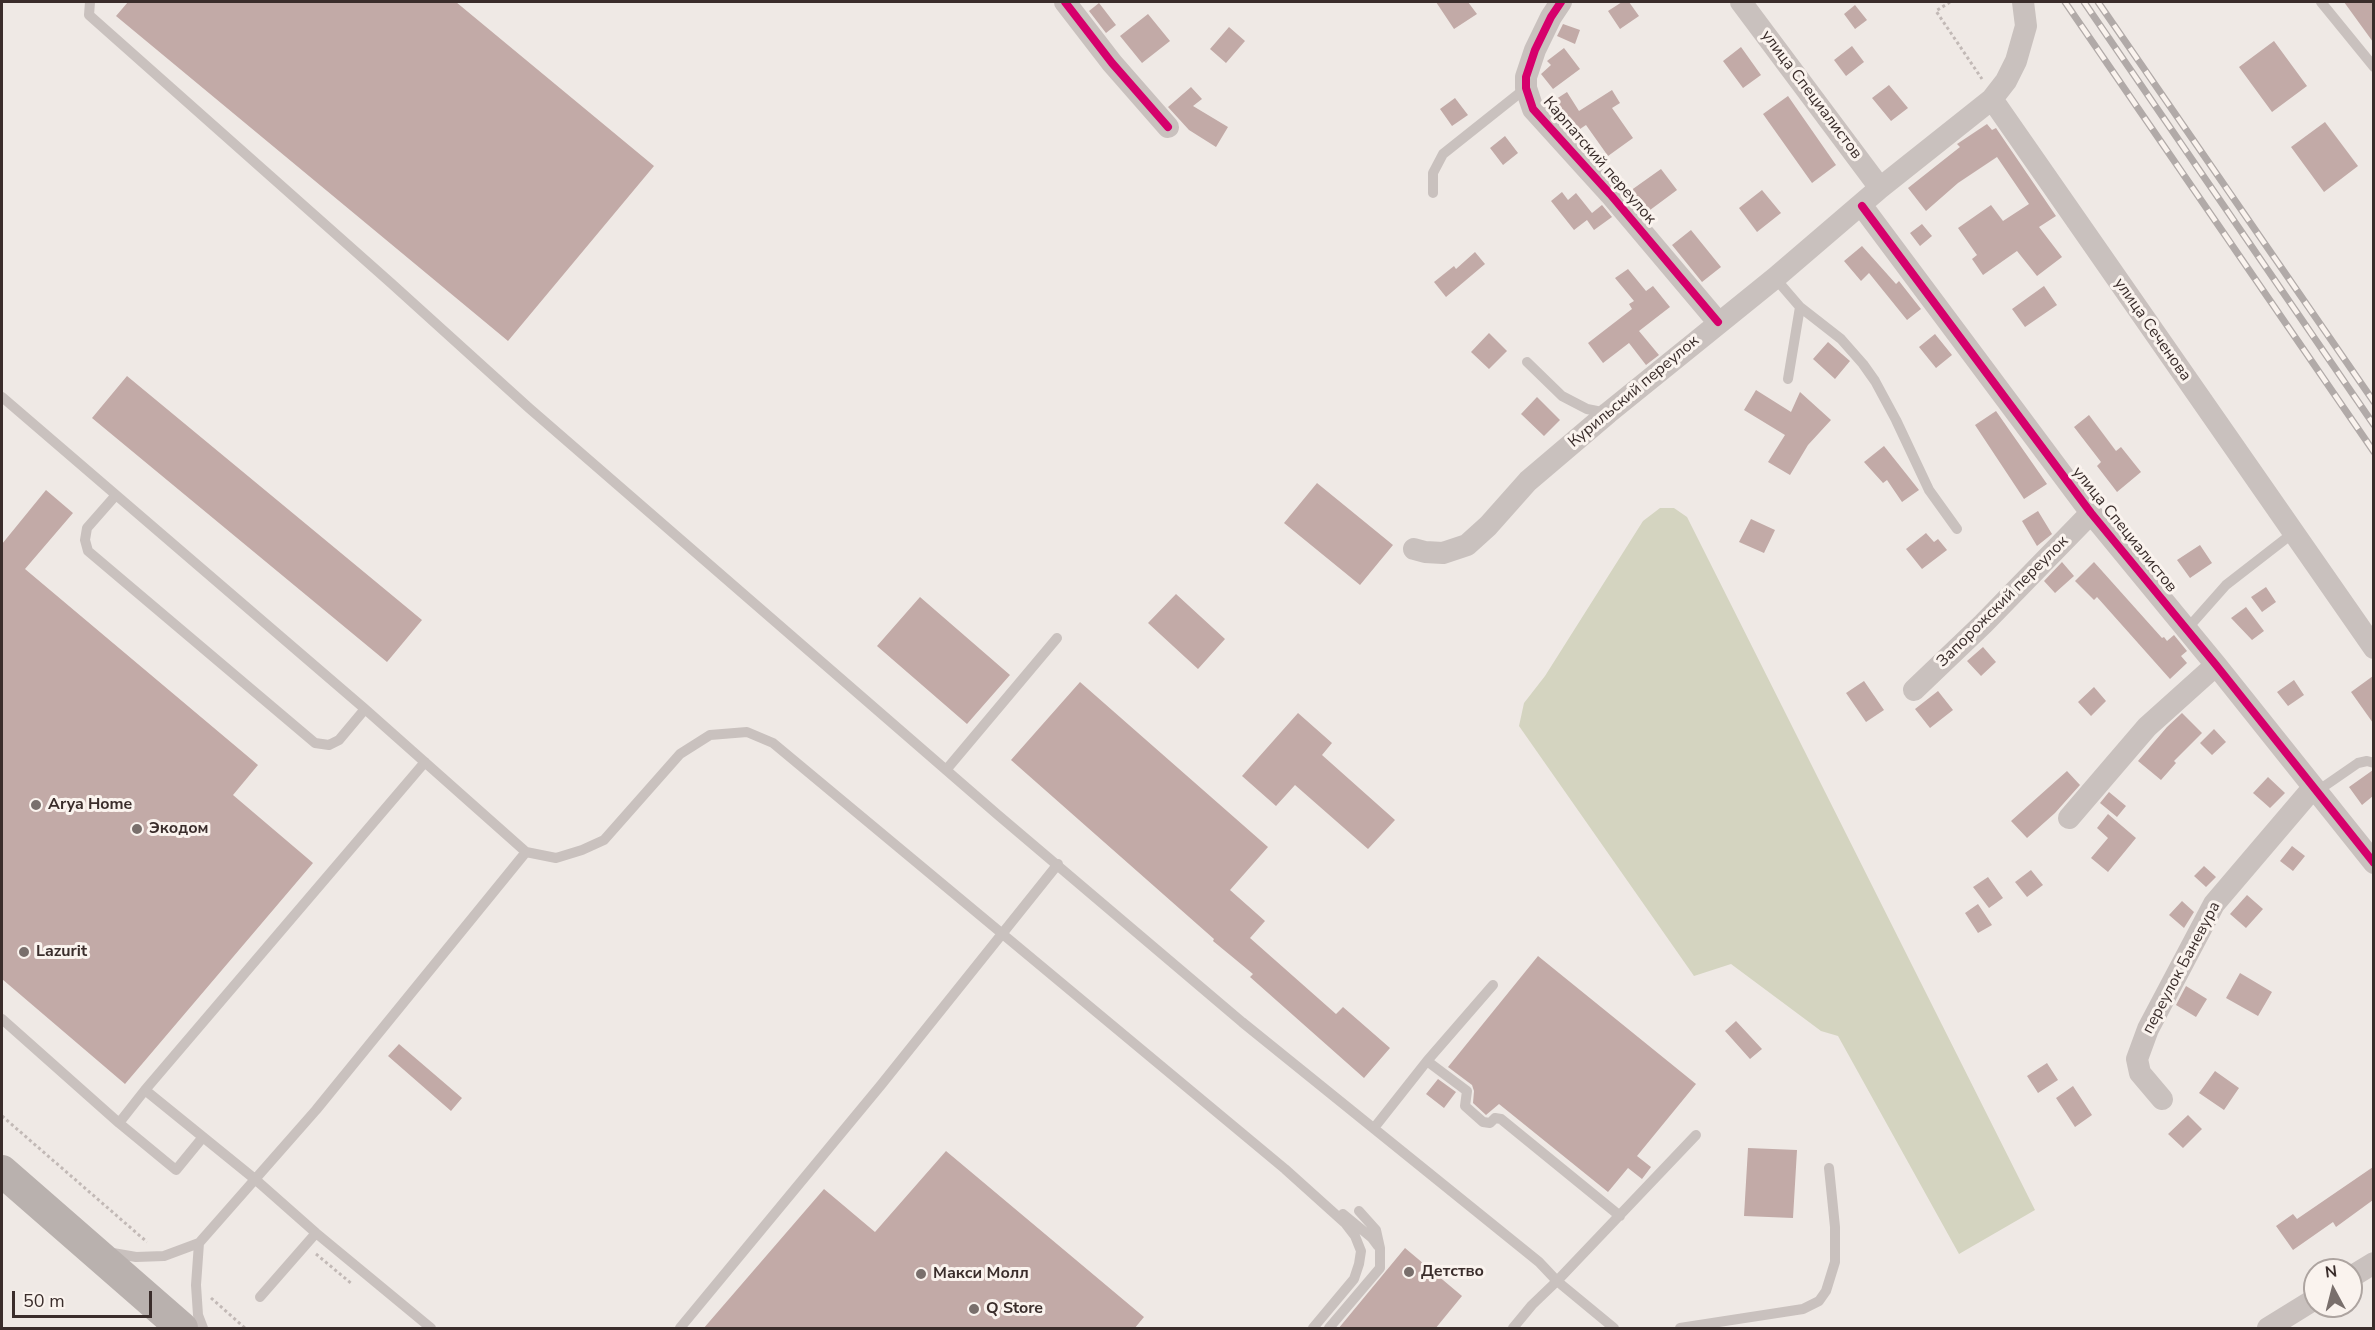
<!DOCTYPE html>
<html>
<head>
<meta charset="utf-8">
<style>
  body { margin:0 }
  #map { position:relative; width:2375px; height:1330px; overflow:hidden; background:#efe9e5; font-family:"Nunito Sans",sans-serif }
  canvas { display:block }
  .frame { position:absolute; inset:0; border:3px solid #3a2d2b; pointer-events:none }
  .north { position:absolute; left:2303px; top:1258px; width:60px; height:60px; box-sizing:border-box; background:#faf3ee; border:2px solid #ada4a0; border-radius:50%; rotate:353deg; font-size:16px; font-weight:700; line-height:24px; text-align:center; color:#3a2d2b }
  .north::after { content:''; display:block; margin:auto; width:21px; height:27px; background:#796f6c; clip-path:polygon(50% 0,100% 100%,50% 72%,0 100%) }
  .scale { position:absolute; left:12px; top:1291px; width:140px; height:27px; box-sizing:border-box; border:3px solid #3a2d2b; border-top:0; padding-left:8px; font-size:18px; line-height:21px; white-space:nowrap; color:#3a2d2b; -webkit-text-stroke:4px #faf3ee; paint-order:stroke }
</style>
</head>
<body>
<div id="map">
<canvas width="2375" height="1330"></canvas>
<div class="frame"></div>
<div class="north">N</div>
<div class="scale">50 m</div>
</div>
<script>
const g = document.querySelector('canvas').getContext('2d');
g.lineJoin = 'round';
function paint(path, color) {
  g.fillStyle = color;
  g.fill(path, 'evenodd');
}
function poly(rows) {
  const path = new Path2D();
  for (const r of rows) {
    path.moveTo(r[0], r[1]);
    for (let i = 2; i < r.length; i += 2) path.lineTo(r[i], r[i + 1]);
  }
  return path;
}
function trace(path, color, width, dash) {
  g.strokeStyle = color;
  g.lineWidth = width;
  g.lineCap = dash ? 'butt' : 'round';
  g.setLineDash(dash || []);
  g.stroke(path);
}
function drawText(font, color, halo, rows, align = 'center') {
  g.font = font + ' "Nunito Sans",sans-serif';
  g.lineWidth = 6;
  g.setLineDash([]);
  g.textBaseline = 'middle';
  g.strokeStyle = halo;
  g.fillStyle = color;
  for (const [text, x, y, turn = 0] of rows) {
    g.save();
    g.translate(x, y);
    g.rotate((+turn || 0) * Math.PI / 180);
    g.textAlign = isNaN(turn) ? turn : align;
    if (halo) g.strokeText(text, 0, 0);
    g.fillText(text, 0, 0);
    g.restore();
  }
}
const green = poly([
  [1660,508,1674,508,1687,517,2035,1210,1959,1254,1838,1036,1821,1031,1731,964,1694,976,1519,726,1524,703,1545,676,1643,521]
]);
const building = poly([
  [128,2,456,2,654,166,508,341,116,16],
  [1436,2,1468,2,1477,14,1454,29],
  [1622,2,1629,2,1639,16,1620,29,1608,11],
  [2344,2,2373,2,2373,42],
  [1099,3,1116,25,1106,33,1089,11],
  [1855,5,1867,20,1855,29,1844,14],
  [1148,14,1170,41,1142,63,1120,36],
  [1563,24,1580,30,1575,44,1557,36],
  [1229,27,1245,41,1226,63,1210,49],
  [2274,41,2307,86,2272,112,2239,67],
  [1852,46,1864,62,1846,76,1834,60],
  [1741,47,1761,75,1743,88,1723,61],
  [1564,48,1580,69,1553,89,1541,74,1551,65,1547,61],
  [1889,85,1908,108,1891,121,1872,98],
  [1191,87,1202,99,1193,106,1228,127,1216,147,1189,130,1168,107],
  [1612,90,1620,103,1612,108,1633,138,1608,156,1586,125,1574,133,1550,103,1567,92,1579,111],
  [1788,96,1836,165,1812,183,1763,114],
  [1455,98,1468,115,1452,126,1440,109],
  [2325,122,2358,166,2324,192,2291,147],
  [1987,124,1992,130,1996,128,2056,216,2039,227,2062,257,2037,276,2017,251,1983,275,1972,259,1977,255,1958,228,1991,205,2003,221,2029,204,1997,157,1958,183,1926,211,1908,188,1960,147,1957,144],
  [1505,136,1518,153,1503,165,1490,148],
  [1661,169,1677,190,1646,213,1630,191],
  [1762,190,1781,213,1757,232,1739,208],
  [1562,192,1568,200,1576,193,1592,213,1602,205,1612,217,1594,230,1587,220,1574,230,1551,201],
  [1922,224,1932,236,1920,246,1910,233],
  [1691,230,1721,267,1702,282,1672,245],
  [1862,246,1896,284,1899,281,1921,309,1907,320,1869,273,1861,281,1844,261],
  [1475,252,1485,264,1446,297,1434,282,1454,266,1456,269],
  [1628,269,1646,291,1653,286,1670,307,1639,331,1659,355,1646,365,1629,343,1603,363,1588,343,1632,309,1629,304,1634,301,1615,278],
  [2044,286,2057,305,2025,327,2012,309],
  [1489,333,1507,351,1489,369,1471,352],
  [1935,334,1952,355,1936,368,1919,347],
  [1828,342,1850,361,1835,379,1813,359],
  [127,376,422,620,387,662,92,418],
  [1756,390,1791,412,1800,392,1831,420,1808,445,1790,475,1768,462,1785,435,1744,410],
  [1537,397,1560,420,1544,436,1521,414],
  [1996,411,2047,484,2024,499,1975,425],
  [2089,415,2116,451,2121,447,2141,472,2117,492,2097,466,2101,462,2074,427],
  [1884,446,1919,490,1902,502,1887,480,1883,483,1864,462],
  [1317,483,1393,545,1360,585,1284,523],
  [46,490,73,513,25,569,258,765,233,795,313,863,125,1084,2,979,2,544],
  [2038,511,2052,534,2037,546,2022,521],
  [1751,519,1775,530,1764,553,1739,542],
  [1926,533,1934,542,1938,539,1947,550,1922,569,1906,549],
  [2200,545,2212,563,2190,578,2177,560],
  [2062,562,2074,576,2055,593,2044,581],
  [2094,562,2162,638,2164,637,2167,641,2174,635,2187,651,2181,656,2187,663,2170,679,2097,597,2094,600,2075,581],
  [2266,587,2276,602,2262,612,2251,597],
  [1176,594,1225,639,1198,669,1148,623],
  [920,597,1010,675,967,724,877,646],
  [2246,607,2264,631,2252,640,2231,618],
  [1983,647,1996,662,1981,676,1967,661],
  [2373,676,2373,723,2351,692],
  [2294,680,2304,695,2288,706,2277,692],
  [1864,681,1884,710,1866,722,1846,693],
  [1080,682,1268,847,1230,890,1265,921,1250,938,1336,1014,1343,1007,1390,1048,1364,1078,1250,977,1253,974,1213,941,1214,939,1011,760],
  [2094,687,2106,701,2091,716,2078,702],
  [1938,691,1953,710,1930,728,1915,709],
  [1298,713,1332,743,1322,755,1395,820,1368,849,1295,785,1276,806,1242,776],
  [2182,713,2202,733,2174,761,2176,763,2161,780,2138,761,2167,727],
  [2214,729,2226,742,2212,755,2200,743],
  [2373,770,2373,796,2362,805,2349,787],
  [2067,771,2080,785,2055,813,2027,838,2011,821],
  [2268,777,2285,793,2270,808,2253,793],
  [2109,792,2126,806,2117,817,2100,803],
  [2108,814,2136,838,2108,872,2091,858,2108,838,2097,828],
  [2292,846,2305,856,2293,871,2280,861],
  [2204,866,2216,877,2206,887,2194,876],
  [2031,870,2043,885,2027,897,2015,882],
  [1988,877,2003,898,1989,908,1973,887],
  [2247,895,2263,909,2246,928,2230,914],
  [2182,901,2194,912,2184,928,2169,915],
  [1978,904,1992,925,1978,933,1965,913],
  [1538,956,1696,1084,1637,1156,1651,1167,1642,1179,1628,1168,1608,1192,1499,1104,1486,1115,1473,1103,1474,1091,1472,1085,1448,1067],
  [2240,973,2272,992,2258,1016,2226,998],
  [2186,986,2207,999,2196,1017,2176,1005],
  [1736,1021,1762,1049,1750,1059,1725,1031],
  [399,1044,462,1098,451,1111,388,1056],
  [2047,1063,2058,1080,2038,1093,2027,1076],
  [2215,1071,2239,1088,2224,1110,2199,1093],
  [1438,1079,1456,1092,1444,1108,1426,1094],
  [2073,1086,2092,1115,2075,1127,2056,1098],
  [2188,1115,2202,1129,2183,1148,2168,1134],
  [1748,1148,1797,1150,1793,1218,1744,1216],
  [946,1151,1144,1317,1134,1329,703,1329,824,1189,875,1232],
  [2373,1167,2373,1200,2336,1227,2333,1222,2293,1250,2276,1226,2293,1214,2297,1219],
  [1405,1248,1462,1296,1435,1329,1338,1329]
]);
const path = poly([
  [1950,2,1936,11,1982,79],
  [2,1116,147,1242],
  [316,1254,352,1284],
  [211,1298,245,1328]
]);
const service = poly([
  [90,2,89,15,392,284,529,408,998,815,1242,1022,1539,1262,1557,1281,1532,1305,1513,1328],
  [2321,2,2374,67],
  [1433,193,1433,173,1443,154,1526,88],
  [1775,278,1800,307,1841,339,1863,364,1875,381,1896,420,1929,490,1957,529],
  [1527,362,1562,396,1587,409,1607,413],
  [1788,379,1800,307],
  [2,397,365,709,526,852,556,858,582,850,604,840,680,754,710,735,747,732,773,743,1285,1169,1345,1223,1355,1236,1361,1251,1359,1264,1354,1279,1313,1328],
  [116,495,87,528,85,540,88,551,315,743,329,745,339,740,365,709],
  [2187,629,2226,585,2293,533],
  [946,770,1057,638],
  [2316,792,2358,763,2367,761,2374,763],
  [2,1019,119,1123,145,1090,256,1180,316,1233,431,1328],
  [1427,1061,1467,1091,1465,1106,1483,1122,1490,1123,1495,1118,1501,1119,1620,1216],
  [145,1090,425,762],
  [119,1123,176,1170,203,1137],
  [1374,1128,1427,1061,1493,985],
  [1343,1214,1372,1238,1378,1246],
  [199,1243,196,1285,198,1315,203,1328],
  [107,1252,136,1257,164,1256,199,1243,316,1110,526,852],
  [260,1297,316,1233],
  [680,1328,881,1085,1058,864],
  [1329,1328,1380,1268,1380,1248,1376,1230,1359,1211],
  [1614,1328,1557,1281,1696,1135],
  [1680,1328,1803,1309,1819,1301,1826,1291,1835,1262,1835,1227,1829,1168]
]);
const minor = poly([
  [1065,2,1112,63,1168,127],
  [1561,2,1551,17,1535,50,1526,77,1526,88,1533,109,1610,194,1718,322],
  [1741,2,1880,188],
  [2023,2,2026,26,2016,61,2006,81,1992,99,2374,648],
  [1862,206,2091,513,2216,665,2374,863],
  [1414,549,1425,552,1443,553,1467,545,1488,526,1528,481,1608,413,1775,278,1880,188,1992,99],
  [1914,690,1983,624,2091,513],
  [2069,818,2147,727,2216,665],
  [2162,1099,2140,1073,2137,1059,2148,1029,2214,904,2312,789],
  [2351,1277,2374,1263],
  [2268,1328,2315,1299]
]);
const secondary = poly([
  [2,1171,182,1328]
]);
const rail = poly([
  [2065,2,2374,452],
  [2084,2,2374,425],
  [2098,2,2374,402]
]);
const cycleway = poly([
  [1065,2,1112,63,1168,127],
  [1561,2,1551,17,1535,50,1526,77,1526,88,1533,109,1610,194,1718,322],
  [1862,206,2091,513,2216,665,2374,863]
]);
const markers = [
  [36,805,6,"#796f6c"],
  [137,829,6,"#796f6c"],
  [24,952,6,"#796f6c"],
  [1409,1272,6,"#796f6c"],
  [921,1274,6,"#796f6c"],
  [974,1309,6,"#796f6c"]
];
const streetNames = [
  ["улица Специалистов",1811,95,53],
  ["Карпатский переулок",1599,161,49],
  ["улица Сеченова",2152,330,55],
  ["Курильский переулок",1634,392,-40],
  ["улица Специалистов",2124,530,51],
  ["Запорожский переулок",2003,602,-45],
  ["переулок Баневура",2182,968,-62]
];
const poiNames = [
  ["Arya Home",48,805],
  ["Экодом",149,829],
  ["Lazurit",36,952],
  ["Детство",1421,1272],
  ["Макси Молл",933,1274],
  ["Q Store",986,1309]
];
paint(green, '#d4d4c0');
paint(building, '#c2aaa7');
trace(path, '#c2b9b6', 3, [3, 3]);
trace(service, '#c9c1be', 10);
trace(minor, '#c9c1be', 22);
trace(secondary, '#b9b1ae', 32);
trace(rail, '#b1aaa8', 7);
trace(rail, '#faf3ee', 4.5, [14]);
trace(cycleway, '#d6006c', 8);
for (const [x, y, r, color] of markers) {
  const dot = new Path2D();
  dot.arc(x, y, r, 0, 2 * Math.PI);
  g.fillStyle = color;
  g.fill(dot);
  trace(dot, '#faf3ee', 2);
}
drawText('16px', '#3a2d2b', '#faf3ee', streetNames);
drawText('bold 16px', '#3a2d2b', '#faf3ee', poiNames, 'left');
</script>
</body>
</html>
